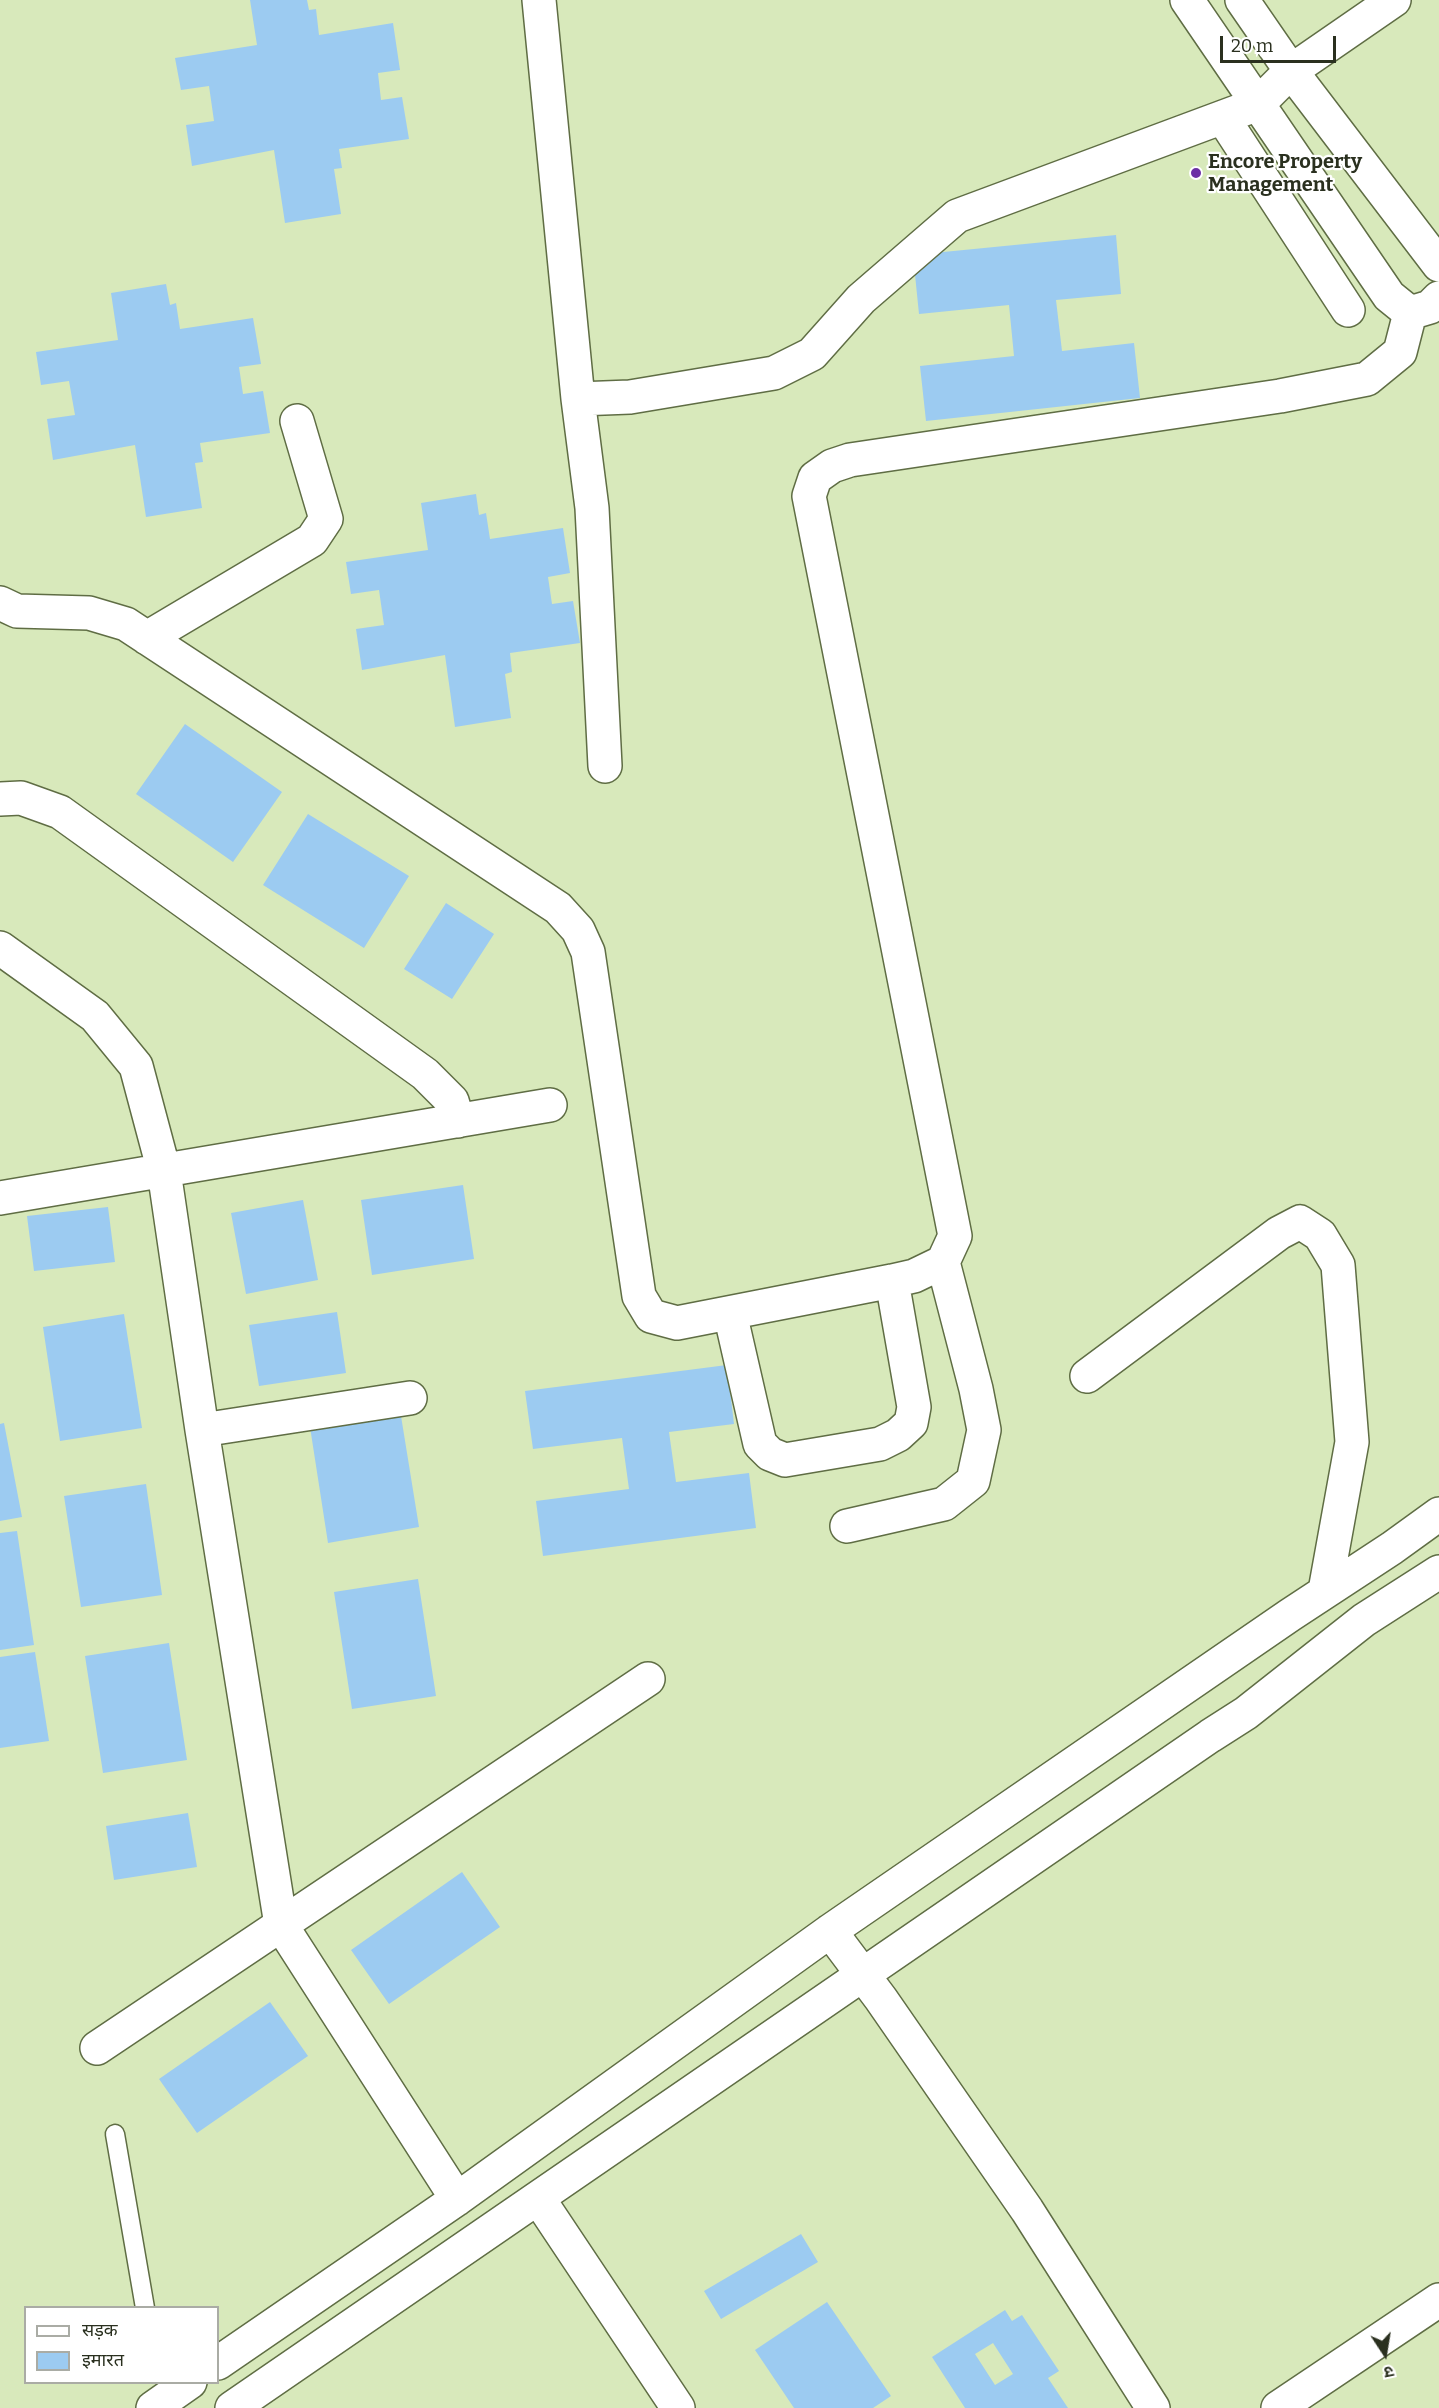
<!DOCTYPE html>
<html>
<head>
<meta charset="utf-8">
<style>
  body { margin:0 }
  #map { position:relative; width:1439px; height:2408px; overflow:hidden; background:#d8e9bb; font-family:Bitter,"Noto Sans Devanagari",serif }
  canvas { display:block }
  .legend { position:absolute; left:24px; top:2306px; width:195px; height:78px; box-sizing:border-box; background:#fff; border:2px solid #aaaca5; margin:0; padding:8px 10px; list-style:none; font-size:18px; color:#2a301f }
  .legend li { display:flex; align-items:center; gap:12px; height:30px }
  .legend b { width:30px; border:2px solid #aaaca5 }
  .north { position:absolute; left:1355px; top:2324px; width:60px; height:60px; -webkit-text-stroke:4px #fff; paint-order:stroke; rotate:168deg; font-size:16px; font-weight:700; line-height:24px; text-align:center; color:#2a301f }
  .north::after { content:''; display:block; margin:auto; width:21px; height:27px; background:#2a301f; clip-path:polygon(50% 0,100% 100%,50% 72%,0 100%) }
  .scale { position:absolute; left:1220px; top:36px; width:116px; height:27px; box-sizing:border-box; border:3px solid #2a301f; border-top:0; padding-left:8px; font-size:18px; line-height:21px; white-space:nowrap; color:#2a301f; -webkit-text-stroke:4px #fff; paint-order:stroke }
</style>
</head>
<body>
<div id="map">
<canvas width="1439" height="2408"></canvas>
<ul class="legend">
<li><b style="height:8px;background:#fff"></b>सड़क</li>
<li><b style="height:16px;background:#9ccbf1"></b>इमारत</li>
</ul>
<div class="north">उ</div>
<div class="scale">20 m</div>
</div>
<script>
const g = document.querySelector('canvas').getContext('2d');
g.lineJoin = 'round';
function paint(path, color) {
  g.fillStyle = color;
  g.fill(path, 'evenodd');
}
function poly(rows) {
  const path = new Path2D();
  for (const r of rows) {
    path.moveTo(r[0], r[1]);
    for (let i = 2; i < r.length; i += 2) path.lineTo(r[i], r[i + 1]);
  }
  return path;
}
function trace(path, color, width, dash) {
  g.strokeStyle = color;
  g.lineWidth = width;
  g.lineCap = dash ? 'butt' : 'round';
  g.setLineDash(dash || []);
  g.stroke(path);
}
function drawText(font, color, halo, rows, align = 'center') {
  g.font = font + ' Bitter,serif';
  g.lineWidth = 4.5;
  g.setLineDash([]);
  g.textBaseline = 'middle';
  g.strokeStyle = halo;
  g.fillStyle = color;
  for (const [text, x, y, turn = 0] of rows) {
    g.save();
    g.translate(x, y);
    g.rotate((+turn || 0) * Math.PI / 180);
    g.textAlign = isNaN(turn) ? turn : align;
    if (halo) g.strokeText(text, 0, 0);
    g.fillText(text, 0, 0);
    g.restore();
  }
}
const building = poly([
  [250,0,307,0,309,10,316,9,319,35,393,23,400,70,378,73,381,100,402,97,409,139,339,149,342,168,334,169,341,214,285,223,274,150,192,166,186,125,214,121,209,86,181,90,175,58,257,45],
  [1116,235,1121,294,1056,300,1062,351,1134,343,1140,398,926,421,920,366,1014,356,1009,305,919,314,913,255],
  [166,284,170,305,176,303,180,329,253,318,261,364,239,367,243,394,263,391,270,433,200,443,203,462,195,463,202,508,146,517,135,445,53,460,47,419,75,415,69,381,41,385,36,352,118,340,111,293],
  [476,494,479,515,486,513,490,539,563,528,570,573,548,577,552,604,573,601,580,643,510,653,512,672,505,674,511,718,455,727,445,655,362,670,356,629,384,625,379,590,351,594,346,562,428,550,421,503],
  [185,724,282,792,233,862,136,794],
  [308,814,409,876,364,948,263,885],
  [446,903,494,934,452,999,404,969],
  [463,1185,474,1259,372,1275,361,1200],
  [303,1200,318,1280,246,1294,231,1213],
  [108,1207,115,1262,34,1271,27,1216],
  [337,1312,346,1373,259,1386,249,1325],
  [124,1314,142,1428,60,1441,43,1327],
  [727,1365,734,1424,669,1432,676,1482,749,1473,756,1528,543,1556,536,1501,629,1489,622,1438,533,1449,525,1391],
  [401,1416,419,1527,328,1543,310,1427],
  [4,1423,22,1517,0,1521,0,1424],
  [146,1484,162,1595,81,1607,64,1496],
  [17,1531,34,1645,0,1650,0,1533],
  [418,1579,436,1696,352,1709,334,1592],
  [169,1643,187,1760,103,1773,85,1656],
  [35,1652,49,1741,0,1748,0,1657],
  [188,1813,197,1867,114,1880,106,1826],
  [462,1872,500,1927,389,2004,351,1950],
  [270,2002,308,2056,197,2133,159,2079],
  [801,2234,818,2262,721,2319,704,2291],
  [827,2302,891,2396,873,2408,794,2408,755,2350],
  [1005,2310,1012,2321,1022,2315,1059,2371,1048,2378,1068,2408,965,2408,932,2357],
  [993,2343,1013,2374,995,2385,975,2354]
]);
const service = poly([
  [115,2134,145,2308]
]);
const minor = poly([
  [539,0,578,399,630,397,774,373,812,354,861,299,957,216,1258,104,1291,71,1394,0],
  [1187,0,1389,296,1410,313],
  [1242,0,1291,71,1439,265],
  [1223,118,1348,310],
  [1410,313,1430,307,1439,298],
  [578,399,592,508,605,766],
  [0,603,17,611,89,613,126,624,558,908,578,930,588,952,639,1296,651,1316,677,1323,892,1281,914,1276,943,1262,955,1236,809,496,815,478,832,466,850,460,1280,396,1367,379,1400,352,1410,313],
  [147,638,312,540,326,519,297,421],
  [0,799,21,798,60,812,425,1074,452,1101,458,1121],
  [0,948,95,1016,136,1066,164,1171,202,1430,281,1925,457,2199],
  [0,1198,550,1105],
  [730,1313,760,1444,770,1454,785,1460,880,1444,898,1435,911,1423,914,1407,892,1281],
  [1087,1376,1279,1233,1300,1222,1320,1235,1338,1265,1352,1442,1325,1591],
  [202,1430,410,1398],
  [847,1526,944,1504,973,1481,984,1430,976,1389,943,1262],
  [830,1931,881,1999,1027,2210,1153,2408],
  [97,2048,648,1679],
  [538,2198,678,2408],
  [218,2363,457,2199,830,1931,1290,1615,1392,1548,1439,1514],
  [153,2408,190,2382],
  [232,2408,1210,1736,1246,1713,1364,1620,1439,1572],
  [1278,2408,1439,2300]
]);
const markers = [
  [1196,173,6,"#6c2fa5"]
];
const poiNames = [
  ["Encore Property",1208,162],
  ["Management",1208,185]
];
paint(building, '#9ccbf1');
trace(service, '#5f6d44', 21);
trace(minor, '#5f6d44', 36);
trace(service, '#fff', 18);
trace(minor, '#fff', 33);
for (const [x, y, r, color] of markers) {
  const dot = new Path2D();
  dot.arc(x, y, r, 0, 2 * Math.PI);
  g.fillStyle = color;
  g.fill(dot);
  trace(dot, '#fff', 2);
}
drawText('bold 20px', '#2a301f', '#fff', poiNames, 'left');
</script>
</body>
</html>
